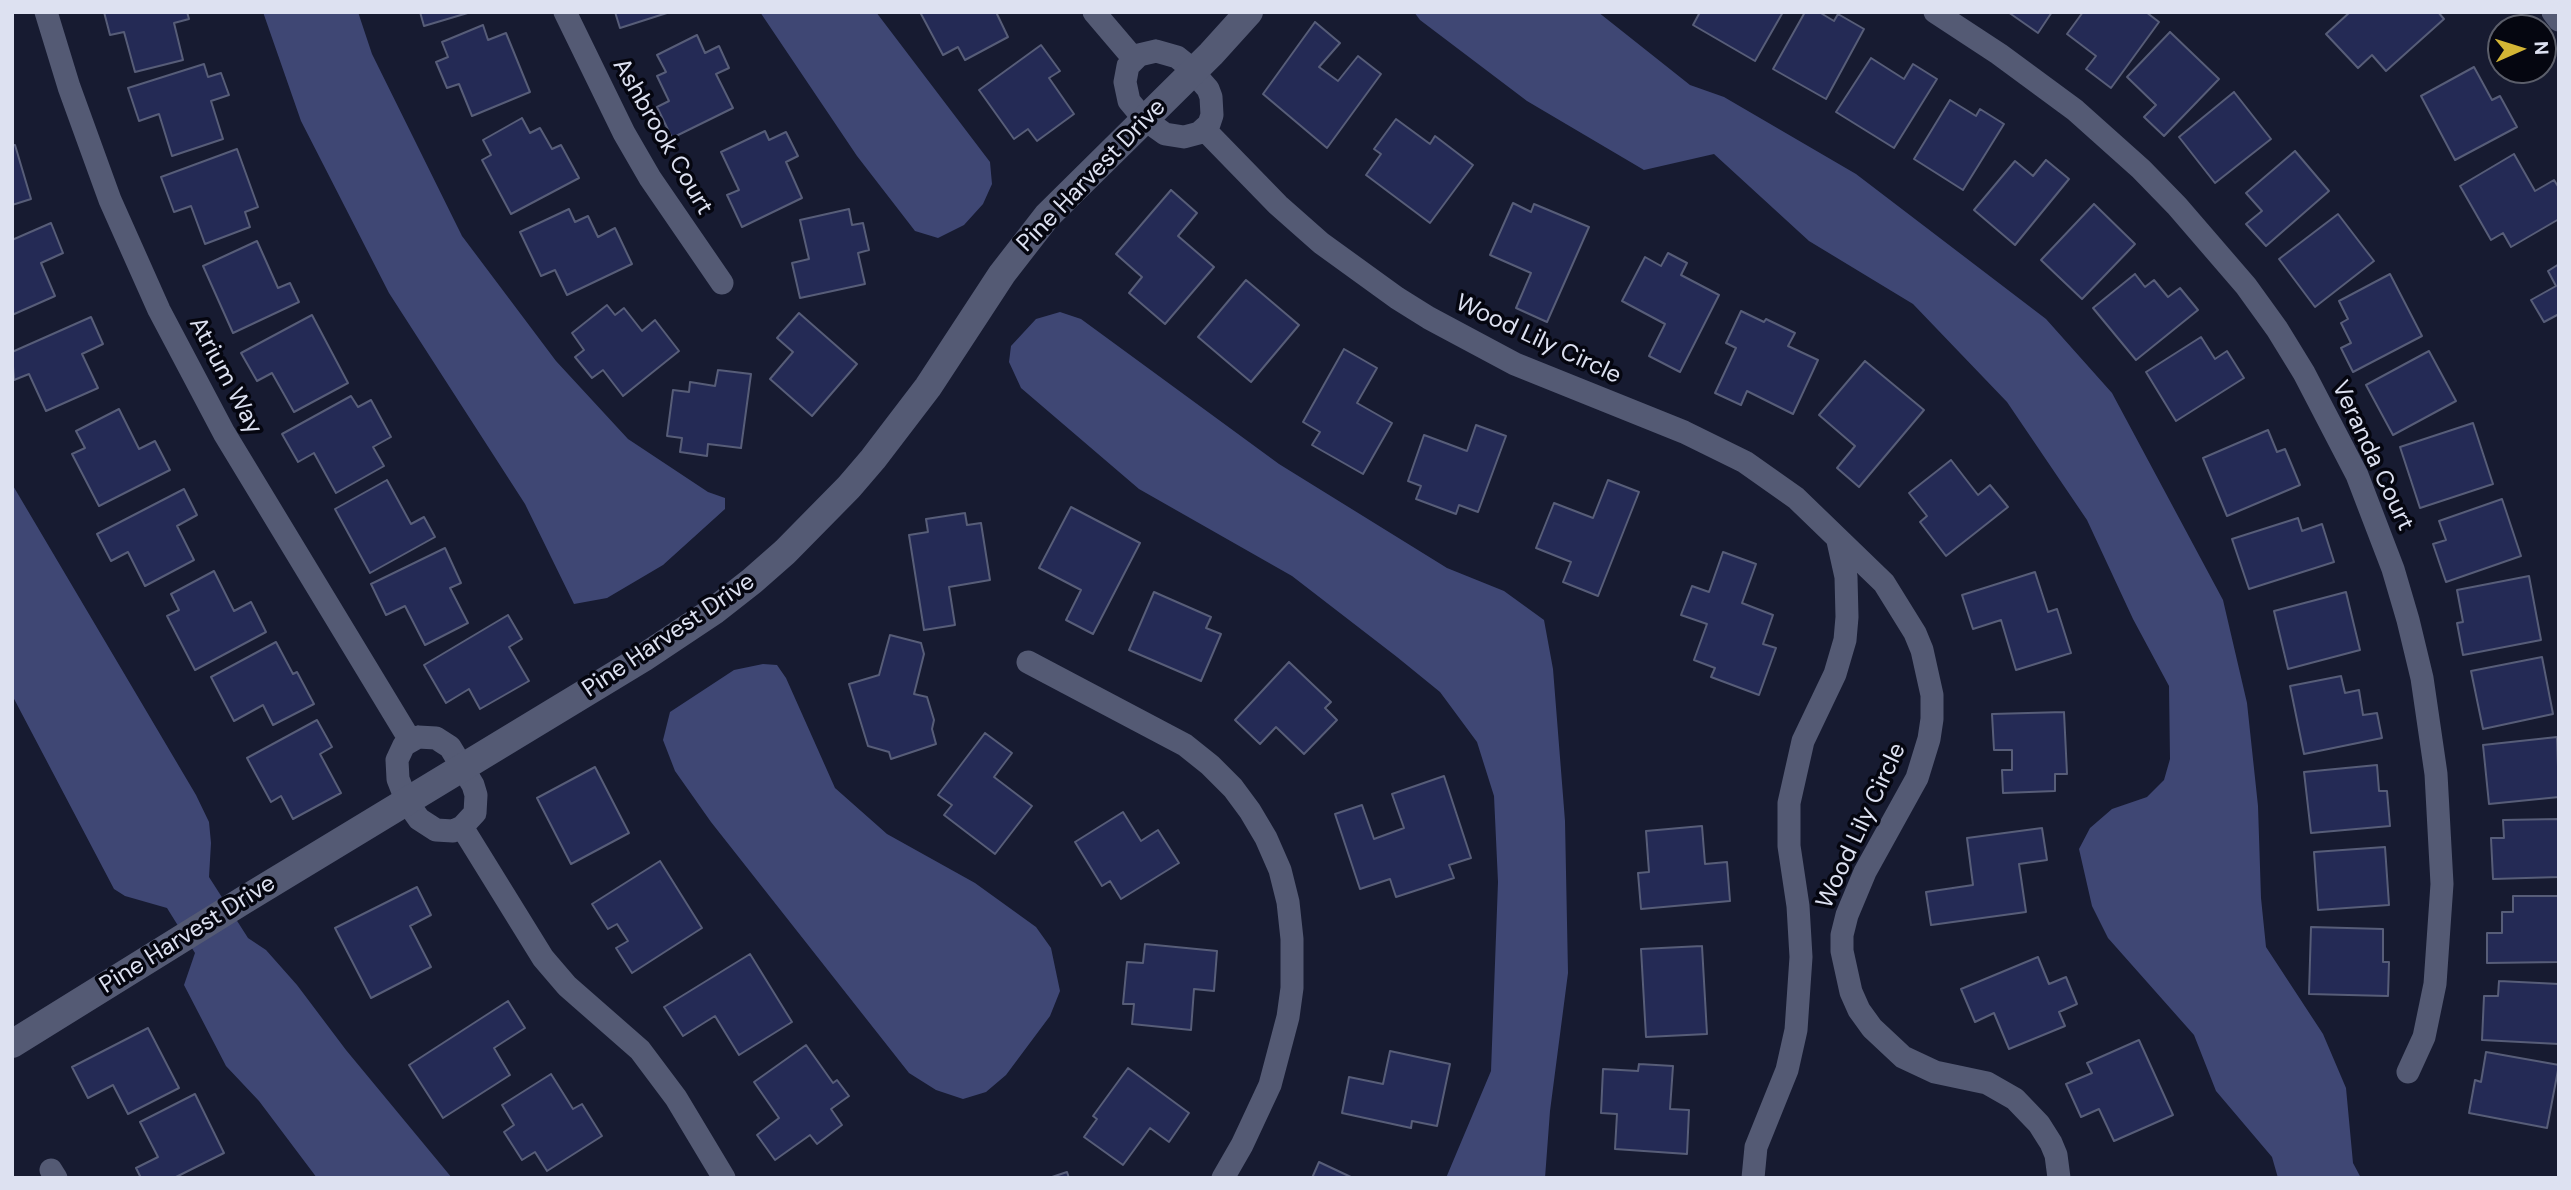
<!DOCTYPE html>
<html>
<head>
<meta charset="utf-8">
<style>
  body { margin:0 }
  #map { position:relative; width:2571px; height:1190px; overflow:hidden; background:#171b31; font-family:"DM Sans",sans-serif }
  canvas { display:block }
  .frame { position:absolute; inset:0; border:14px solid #dde1f1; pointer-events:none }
  .north { position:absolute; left:2487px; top:14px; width:70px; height:70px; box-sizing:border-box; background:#050610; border:2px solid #5b5e6a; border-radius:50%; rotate:87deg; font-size:19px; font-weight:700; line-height:28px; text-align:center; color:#dde1f1 }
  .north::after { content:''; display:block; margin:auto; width:24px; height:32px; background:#d4b635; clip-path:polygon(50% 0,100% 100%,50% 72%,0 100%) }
</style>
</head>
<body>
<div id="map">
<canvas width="2571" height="1190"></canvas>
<div class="frame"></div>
<div class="north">N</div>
</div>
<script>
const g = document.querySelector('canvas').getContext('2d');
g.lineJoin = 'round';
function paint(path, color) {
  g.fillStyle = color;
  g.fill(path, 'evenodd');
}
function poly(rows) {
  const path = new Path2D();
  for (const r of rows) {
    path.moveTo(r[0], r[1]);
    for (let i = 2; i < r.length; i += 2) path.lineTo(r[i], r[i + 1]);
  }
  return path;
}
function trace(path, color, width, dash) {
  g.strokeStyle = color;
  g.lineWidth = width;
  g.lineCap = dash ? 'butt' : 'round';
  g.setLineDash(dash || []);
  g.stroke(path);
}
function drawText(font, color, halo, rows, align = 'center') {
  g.font = font + ' "DM Sans",sans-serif';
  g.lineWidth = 7;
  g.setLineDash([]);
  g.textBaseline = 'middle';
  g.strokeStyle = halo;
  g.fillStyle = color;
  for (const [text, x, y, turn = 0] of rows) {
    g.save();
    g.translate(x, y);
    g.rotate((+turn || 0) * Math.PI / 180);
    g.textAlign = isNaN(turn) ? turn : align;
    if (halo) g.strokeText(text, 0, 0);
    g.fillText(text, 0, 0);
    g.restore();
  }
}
const water = poly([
  [263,12,358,12,372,54,462,236,556,361,628,439,708,492,725,498,725,509,663,565,607,598,574,604,525,504,389,293,301,121],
  [760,12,876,12,990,162,992,184,983,204,964,225,938,238,915,231,857,156],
  [1414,12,1598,12,1690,85,1724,97,1856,174,2046,319,2112,393,2223,600,2247,703,2258,806,2261,898,2266,947,2323,1034,2346,1088,2353,1163,2361,1178,2278,1178,2272,1157,2216,1091,2194,1035,2108,938,2092,906,2079,849,2090,828,2112,809,2147,797,2164,780,2170,759,2169,686,2133,619,2087,520,2007,402,1913,304,1809,241,1714,154,1644,170,1527,101,1420,20],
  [1060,312,1081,319,1279,464,1447,568,1504,591,1544,620,1553,669,1565,821,1568,973,1550,1111,1545,1178,1446,1178,1491,1071,1498,882,1494,796,1477,742,1440,692,1397,657,1292,576,1139,489,1021,388,1009,362,1011,346,1036,319],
  [12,484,196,795,209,822,211,843,209,877,248,938,266,950,297,985,346,1050,452,1178,317,1178,259,1101,226,1066,184,985,195,953,167,908,125,896,114,889,12,695],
  [763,664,777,665,786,678,835,788,887,834,975,883,1036,927,1051,948,1060,991,1050,1016,1006,1075,986,1092,963,1099,936,1090,909,1073,711,822,675,771,663,740,670,712,734,670]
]);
const building = poly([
  [104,12,187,12,189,19,174,23,183,60,135,72,124,32,110,35,104,12],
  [420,12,471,12,424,26,420,12],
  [615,12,670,12,620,28,615,12],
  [920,12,996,12,1008,37,965,60,958,47,943,55,920,12],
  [1700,12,1783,12,1755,61,1693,25,1700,12],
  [1805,12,1819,12,1834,21,1838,14,1864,29,1826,99,1773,69,1805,12],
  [2008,12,2052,12,2038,33,2008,12],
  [2083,12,2146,12,2159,22,2111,88,2086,69,2096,56,2067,34,2083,12],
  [2350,12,2438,12,2444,19,2386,71,2372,55,2358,68,2326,34,2350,12],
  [1315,22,1340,43,1319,67,1338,81,1358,56,1381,74,1327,148,1263,94,1315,22],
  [483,25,488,40,506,33,530,92,472,116,459,84,447,88,436,62,448,57,442,42,483,25],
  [2170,32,2219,79,2164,136,2144,117,2156,105,2127,77,2170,32],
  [697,35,705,53,719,46,729,68,716,74,733,108,672,138,657,107,669,101,657,76,666,72,657,55,697,35],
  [1041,45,1060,71,1049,78,1074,114,1037,141,1028,129,1014,139,979,90,1041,45],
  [1871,58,1904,79,1913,64,1937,79,1894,148,1836,112,1871,58],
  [204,64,208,77,221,73,229,95,211,101,223,139,172,156,159,114,139,121,128,88,204,64],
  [2474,67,2492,100,2500,96,2517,127,2455,160,2421,96,2474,67],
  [2234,92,2271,139,2215,183,2179,137,2234,92],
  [1950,100,1976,116,1980,109,2004,124,1963,190,1914,159,1950,100],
  [522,118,530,133,540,128,552,149,561,145,579,178,511,214,482,160,491,155,483,140,522,118],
  [1396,119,1430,144,1435,136,1473,165,1430,223,1366,175,1381,154,1374,149,1396,119],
  [765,131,769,140,786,132,798,156,786,162,802,198,742,227,727,195,739,190,721,152,765,131],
  [12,145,15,145,31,199,12,205,12,145],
  [237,149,258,207,245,212,250,227,205,244,191,206,174,212,161,177,237,149],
  [2295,151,2329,191,2266,246,2246,224,2262,211,2246,193,2295,151],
  [2514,154,2535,191,2554,180,2559,188,2559,219,2511,247,2503,233,2491,240,2460,186,2514,154],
  [2046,160,2069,179,2015,245,1974,210,2015,161,2033,176,2046,160],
  [1171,190,1197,213,1178,236,1214,267,1165,324,1129,293,1142,277,1116,254,1171,190],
  [1513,203,1531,212,1534,204,1589,227,1547,322,1516,308,1531,273,1490,255,1513,203],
  [2094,204,2135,244,2082,299,2041,260,2094,204],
  [569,209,575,222,588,216,598,237,615,228,632,264,567,295,555,270,541,276,520,232,569,209],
  [849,209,852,225,863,223,869,250,858,253,865,284,800,298,792,263,809,259,800,220,849,209],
  [2338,214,2374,261,2315,307,2279,259,2338,214],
  [51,223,63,253,41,263,55,296,12,315,12,240,51,223],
  [257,241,278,288,290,283,299,302,233,333,203,266,257,241],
  [1668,253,1687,263,1681,275,1719,295,1680,372,1649,356,1665,324,1622,301,1645,257,1661,266,1668,253],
  [2559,264,2559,314,2544,322,2531,300,2556,286,2548,271,2559,264],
  [2135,274,2145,287,2154,280,2168,297,2180,288,2198,310,2136,360,2093,308,2135,274],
  [2390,274,2422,336,2353,372,2341,348,2351,343,2341,323,2348,319,2339,301,2390,274],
  [1246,280,1299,325,1251,382,1198,337,1246,280],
  [607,305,615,315,624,308,642,331,655,320,679,351,623,396,603,370,592,378,575,357,584,350,572,333,607,305],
  [1741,311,1764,322,1766,319,1795,333,1788,346,1818,360,1793,414,1747,391,1741,405,1715,393,1736,348,1726,343,1741,311],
  [799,313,857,364,812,416,770,379,793,352,777,338,799,313],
  [312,315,348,383,294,412,272,373,257,381,241,353,312,315],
  [91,317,103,344,82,354,98,388,46,411,29,374,14,380,12,352,91,317],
  [2201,337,2215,359,2227,351,2244,378,2176,421,2146,372,2201,337],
  [1344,349,1377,368,1357,403,1392,423,1363,474,1312,445,1320,432,1303,422,1344,349],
  [2429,351,2456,401,2393,435,2366,385,2429,351],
  [1865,361,1924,410,1859,487,1837,468,1855,446,1819,415,1865,361],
  [718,370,751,374,741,448,708,444,707,456,680,452,682,438,667,436,673,390,689,392,690,382,715,386,718,370],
  [351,396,358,407,371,400,391,437,373,447,384,466,336,493,314,453,298,462,282,434,351,396],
  [119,409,139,449,155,441,170,470,99,506,72,454,85,448,76,431,119,409],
  [2473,423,2493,484,2420,508,2400,447,2473,423],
  [1476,425,1506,436,1478,512,1459,505,1456,514,1416,499,1421,486,1408,481,1424,435,1467,451,1476,425],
  [2268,430,2277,452,2285,449,2300,485,2227,516,2203,458,2268,430],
  [1951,460,1978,495,1990,485,2008,507,1946,556,1920,522,1927,516,1909,493,1951,460],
  [387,480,411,524,424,517,435,537,370,573,335,509,387,480],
  [1608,480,1639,492,1598,596,1563,582,1571,562,1536,548,1554,503,1593,518,1608,480],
  [184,489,197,515,177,526,194,560,145,586,128,552,111,561,97,534,184,489],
  [2502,499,2521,556,2446,582,2433,544,2446,540,2439,521,2502,499],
  [1071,507,1140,543,1093,634,1066,620,1081,590,1039,568,1071,507],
  [965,513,967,525,981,523,990,580,949,587,955,625,924,630,909,535,928,532,926,519,965,513],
  [2298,518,2302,531,2322,524,2334,562,2249,589,2232,539,2298,518],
  [445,548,461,583,450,588,468,623,425,645,405,606,386,615,371,584,445,548],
  [1723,552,1756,564,1742,603,1773,615,1763,644,1776,648,1759,695,1711,677,1715,668,1694,660,1707,624,1681,615,1692,586,1709,592,1723,552],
  [214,571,234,611,251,602,266,632,195,670,167,616,179,610,171,594,214,571],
  [2035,572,2048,612,2057,609,2071,653,2016,670,2001,620,1973,629,1962,595,2035,572],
  [2529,576,2541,640,2463,655,2457,623,2463,622,2457,590,2529,576],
  [1154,592,1211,617,1206,628,1221,634,1201,681,1129,650,1154,592],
  [2346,592,2360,650,2288,669,2274,611,2346,592],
  [508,615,522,639,509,647,529,681,480,709,469,689,446,703,424,665,508,615],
  [890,635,921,643,924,654,914,694,927,697,934,720,932,729,936,744,891,759,889,752,868,746,849,684,879,675,890,635],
  [276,642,293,674,297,672,314,704,273,725,263,705,234,721,211,677,276,642],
  [2542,657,2553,714,2483,729,2471,671,2542,657],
  [1289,662,1331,702,1325,708,1337,720,1304,754,1276,727,1260,744,1235,720,1289,662],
  [2341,676,2345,693,2359,690,2363,715,2377,713,2382,738,2304,754,2290,686,2341,676],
  [2064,712,2067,774,2055,774,2055,791,2003,793,2002,770,2012,770,2012,750,1994,750,1992,714,2064,712],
  [317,720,332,747,320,754,341,793,293,819,281,796,271,802,247,758,317,720],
  [985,733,1012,753,994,777,1032,806,995,854,944,815,952,805,938,795,985,733],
  [2557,737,2559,797,2489,804,2483,745,2557,737],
  [2377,765,2379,791,2387,791,2390,826,2311,833,2304,772,2377,765],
  [595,767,629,833,571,864,537,798,595,767],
  [1444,776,1471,858,1449,865,1454,878,1396,897,1390,879,1360,889,1335,814,1362,805,1374,839,1404,828,1392,794,1444,776],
  [1123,812,1141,841,1158,830,1179,863,1121,899,1110,881,1102,886,1075,842,1123,812],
  [2559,819,2559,877,2493,879,2491,838,2504,838,2503,820,2559,819],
  [1702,826,1705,864,1727,862,1730,901,1641,909,1638,873,1649,872,1646,831,1702,826],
  [2042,828,2047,860,2019,864,2026,912,1931,925,1926,892,1973,885,1967,838,2042,828],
  [2385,847,2389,905,2318,910,2314,852,2385,847],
  [660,861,702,928,632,973,616,948,628,941,617,924,608,929,592,904,660,861],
  [417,887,431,915,410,926,431,967,371,998,335,928,417,887],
  [2513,896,2559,896,2559,962,2487,963,2487,933,2502,933,2502,912,2513,912,2513,896],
  [2311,927,2383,929,2383,962,2389,962,2388,996,2309,994,2311,927],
  [1145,944,1217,951,1214,991,1194,989,1191,1030,1132,1024,1134,1004,1123,1004,1127,962,1143,963,1145,944],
  [1702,946,1707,1034,1646,1037,1641,949,1702,946],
  [750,954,792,1022,739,1055,715,1016,683,1036,664,1007,750,954],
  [2038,957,2049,984,2066,977,2077,1004,2059,1012,2065,1026,2009,1049,1994,1013,1975,1022,1961,989,2038,957],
  [2499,981,2559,984,2559,1044,2482,1040,2484,996,2498,996,2499,981],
  [508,1001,525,1028,494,1048,510,1075,443,1118,409,1065,508,1001],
  [148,1028,179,1088,128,1114,113,1085,88,1098,72,1067,148,1028],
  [2139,1040,2173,1115,2114,1141,2099,1109,2081,1117,2066,1084,2092,1073,2087,1063,2139,1040],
  [806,1045,833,1083,837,1080,849,1096,831,1109,842,1125,817,1144,810,1135,775,1160,757,1135,779,1118,754,1082,806,1045],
  [1390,1051,1450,1064,1437,1126,1412,1121,1411,1128,1342,1113,1349,1077,1383,1084,1390,1051],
  [2486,1052,2559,1065,2547,1128,2469,1113,2475,1080,2481,1082,2486,1052],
  [1639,1064,1673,1066,1670,1109,1689,1110,1687,1154,1615,1149,1617,1114,1601,1113,1603,1069,1638,1071,1639,1064],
  [1128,1068,1189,1113,1169,1142,1150,1128,1123,1165,1084,1137,1097,1119,1093,1116,1128,1068],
  [551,1074,573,1109,582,1104,602,1136,547,1171,535,1152,522,1160,504,1132,514,1125,502,1105,551,1074],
  [195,1094,224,1153,174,1178,141,1178,136,1168,158,1157,140,1122,195,1094],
  [1319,1162,1353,1178,1312,1178,1319,1162],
  [1067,1172,1069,1178,1049,1178,1067,1172]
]);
const minor = poly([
  [46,12,69,87,110,200,159,310,224,433,410,740],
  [565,12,624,133,650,178,722,283],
  [1094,12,1134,59],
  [1935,12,1999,54,2075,110,2141,169,2177,206,2246,286,2277,329,2304,373,2357,475,2393,569,2408,620,2422,678,2436,774,2442,884,2435,984,2424,1037,2408,1072],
  [2553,12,2559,20],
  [1156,51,1177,57,1187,65,1208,89,1211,97,1212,115,1209,124,1199,133,1184,137,1165,134,1144,119,1129,101,1125,82,1128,66,1139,55,1156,51],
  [1204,129,1278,205,1321,243,1397,298,1429,318,1515,364,1684,432,1745,462,1796,498,1884,583,1915,633,1922,650,1932,695,1932,719,1929,739,1917,778,1865,872,1847,915,1842,935,1842,951,1851,992,1859,1010,1872,1028,1903,1057,1935,1072,1987,1083,2015,1099,2039,1124,2051,1143,2056,1155,2059,1178],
  [1028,662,1185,745,1210,765,1233,788,1250,811,1266,838,1280,870,1288,902,1292,939,1292,988,1288,1017,1270,1085,1242,1145,1223,1178],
  [418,737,436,738,450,747,473,785,476,795,475,813,462,827,453,831,436,830,419,819,407,802,398,779,397,760,404,745,418,737],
  [462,827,543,958,567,986,640,1050,676,1098,724,1178],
  [51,1170,56,1178],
  [1753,1178,1756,1147,1787,1070,1796,1030,1801,957,1798,906,1789,846,1789,803,1803,741,1835,674,1845,640,1847,617,1846,577,1838,541]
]);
const tertiary = poly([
  [12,1044,244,900,643,658,715,610,752,581,785,552,849,487,873,459,928,387,1002,274,1047,216,1211,54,1249,12]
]);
const streetNames = [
  ["Ashbrook Court",662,137,60],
  ["Pine Harvest Drive",1092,176,-46],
  ["Wood Lily Circle",1538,340,25],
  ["Atrium Way",225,376,62],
  ["Veranda Court",2372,456,65],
  ["Pine Harvest Drive",669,636,-34],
  ["Wood Lily Circle",1862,826,-65],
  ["Pine Harvest Drive",188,935,-32]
];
paint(water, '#3f4774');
paint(building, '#242a55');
trace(building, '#575d78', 2);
trace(minor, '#545a74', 23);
trace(tertiary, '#545a74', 28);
drawText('24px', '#dde1f1', '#050610', streetNames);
</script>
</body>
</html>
